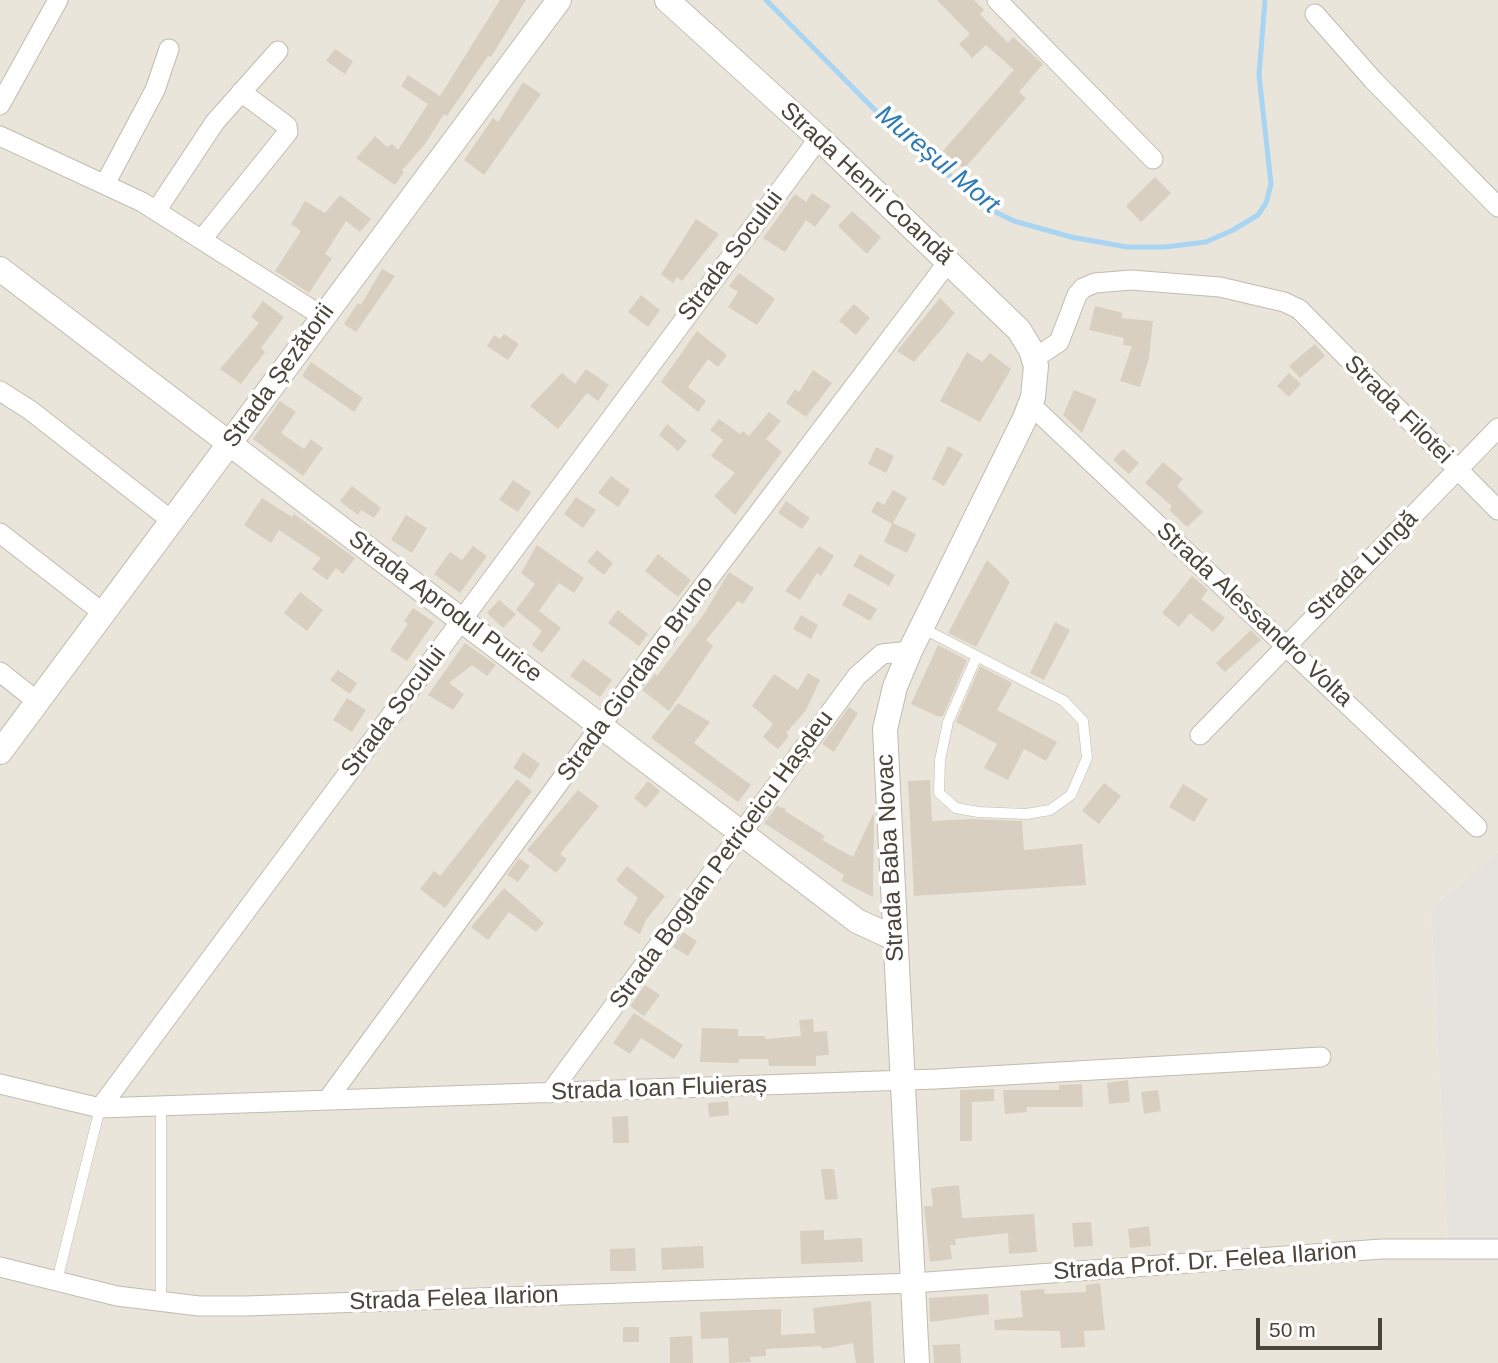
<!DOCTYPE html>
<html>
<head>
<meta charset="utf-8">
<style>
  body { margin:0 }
  #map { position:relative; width:1498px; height:1363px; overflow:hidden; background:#f6f3ec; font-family:Arial,sans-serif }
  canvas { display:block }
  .scale { position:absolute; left:1256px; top:1318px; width:126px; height:32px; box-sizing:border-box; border:4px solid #4b4439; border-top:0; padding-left:9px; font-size:21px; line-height:24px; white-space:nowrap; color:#4b4439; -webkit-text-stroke:5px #fff; paint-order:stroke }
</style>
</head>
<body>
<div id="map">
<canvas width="1498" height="1363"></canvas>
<div class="scale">50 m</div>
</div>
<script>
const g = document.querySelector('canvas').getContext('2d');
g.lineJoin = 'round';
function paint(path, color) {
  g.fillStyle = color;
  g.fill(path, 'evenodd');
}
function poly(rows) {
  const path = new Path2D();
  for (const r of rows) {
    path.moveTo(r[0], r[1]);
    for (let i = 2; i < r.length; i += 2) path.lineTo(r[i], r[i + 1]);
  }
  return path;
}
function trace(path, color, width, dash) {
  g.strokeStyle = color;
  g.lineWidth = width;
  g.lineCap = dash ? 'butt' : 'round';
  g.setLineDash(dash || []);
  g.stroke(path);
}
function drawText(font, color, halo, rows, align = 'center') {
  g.font = font + ' Arial,sans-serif';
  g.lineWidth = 7;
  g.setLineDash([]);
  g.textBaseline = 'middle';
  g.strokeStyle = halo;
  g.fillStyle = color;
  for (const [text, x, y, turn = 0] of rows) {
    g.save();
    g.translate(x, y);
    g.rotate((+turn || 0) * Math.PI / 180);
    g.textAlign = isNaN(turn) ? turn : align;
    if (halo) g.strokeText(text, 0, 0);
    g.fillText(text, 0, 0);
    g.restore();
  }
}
const residential = poly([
  [0,0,1498,0,1498,852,1431,909,1449,1260,1498,1261,1498,1363,0,1363]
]);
const industrial = poly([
  [1498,852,1498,1261,1449,1261,1431,909]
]);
const stream = poly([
  [766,0,876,111,985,207,1014,221,1071,237,1127,247,1165,247,1206,242,1233,230,1258,215,1266,203,1271,184,1259,75,1265,0]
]);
const building = poly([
  [500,0,526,0,491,57,488,56,447,116,444,114,425,144,402,170,404,172,395,185,356,158,375,136,387,147,392,144,398,150,428,104,401,86,408,75,440,96],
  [937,0,974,0,984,10,980,14,1008,43,1013,37,1043,64,1019,92,1026,98,964,169,943,151,1014,70,986,45,972,58,959,44,970,34],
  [335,49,353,61,345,74,326,61],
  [523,82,541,94,484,175,464,160,493,118,498,122],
  [1155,177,1171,193,1141,222,1126,206],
  [812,193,831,206,815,227,806,220,785,252,763,238,795,194,806,202],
  [340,195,371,219,360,232,346,221,325,254,332,258,309,293,275,271,301,231,291,224,305,201,325,213],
  [852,211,881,237,867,254,838,226],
  [696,219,719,234,682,281,677,277,673,283,661,274],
  [382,269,395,276,356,332,344,324,358,303,361,305],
  [739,273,775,299,757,325,728,307,738,292,729,286],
  [641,295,660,310,648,327,628,312],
  [940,298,955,313,914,362,897,351],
  [263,301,284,317,261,348,265,352,241,384,220,369,259,323,251,317],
  [854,304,870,318,856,335,839,321],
  [1095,306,1123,313,1121,318,1153,321,1149,358,1140,387,1120,381,1132,346,1123,345,1124,338,1089,330],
  [697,331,727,355,718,367,708,359,688,387,706,401,698,412,661,382],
  [504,334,519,344,508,360,487,346,494,335,500,339],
  [1315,344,1325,356,1300,378,1289,366],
  [967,352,982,362,990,353,1011,369,980,422,940,401],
  [311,362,363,398,354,412,302,376],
  [586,369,609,385,598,401,587,393,558,429,530,406,562,373,575,384],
  [813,370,832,383,806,417,786,403,795,389,799,392],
  [1289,373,1301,384,1289,397,1277,386],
  [1074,390,1097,399,1082,433,1063,415],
  [280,401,296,412,281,433,304,449,311,439,323,448,303,476,253,439],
  [769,412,781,421,766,439,782,452,735,515,714,496,735,473,711,456,723,440,710,430,719,419,740,434,743,431,749,436],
  [667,424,687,441,678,451,659,435],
  [948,446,963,454,944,486,932,479],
  [876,447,894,456,886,473,868,464],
  [1123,449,1139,463,1129,474,1113,460],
  [1163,462,1183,479,1177,486,1203,512,1187,527,1169,510,1172,506,1145,483],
  [611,476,630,490,618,507,598,493],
  [513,480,531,492,518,512,499,500],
  [352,486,381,508,374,518,361,510,358,515,340,501],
  [893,490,907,498,893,523,916,534,907,553,884,542,892,524,871,512,877,501,884,505],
  [576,497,596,510,583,528,564,514],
  [262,498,292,517,294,514,355,558,343,574,336,568,327,580,312,569,321,558,279,530,271,543,244,525],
  [786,501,810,518,802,529,778,513],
  [406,515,427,528,412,553,391,540],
  [537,545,584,578,574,593,559,583,539,611,561,628,542,653,532,645,542,631,516,610,535,584,521,573],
  [473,546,487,556,460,593,434,574,450,552,462,560],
  [819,546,834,556,821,576,817,573,800,600,785,591],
  [597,550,613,563,604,575,587,562],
  [658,554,691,580,678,597,645,571],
  [860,554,895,575,889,586,853,566],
  [987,560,1010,582,976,647,948,633],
  [729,572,754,588,743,604,738,601,706,640,713,646,669,711,642,690,655,674,657,676,704,614],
  [1192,576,1208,590,1201,599,1225,618,1213,632,1190,613,1179,627,1162,613],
  [300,592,323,610,307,631,284,613],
  [849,593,877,609,870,621,842,605],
  [499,600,516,614,503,628,487,613],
  [413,608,434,622,407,661,390,650,408,624,404,621],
  [618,610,648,634,639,646,608,623],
  [801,615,818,625,811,639,793,629],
  [1055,622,1070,630,1044,680,1030,673],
  [1251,630,1261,640,1225,672,1216,663],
  [465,643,496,665,487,676,472,665,449,683,464,694,453,710,428,695],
  [938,645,967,660,943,716,939,717,911,704],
  [583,659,612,680,600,697,570,676],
  [980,666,1012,683,997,710,1057,742,1046,761,1024,749,1008,780,984,768,997,744,956,722],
  [338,670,357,683,350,694,330,680],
  [808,673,820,680,806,710,786,733,789,736,778,749,763,737,773,724,752,706,774,674,798,690],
  [347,698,366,710,352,732,333,720],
  [678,703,710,722,694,743,751,785,738,802,651,738],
  [849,707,858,713,834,752,822,744],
  [523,752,540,764,530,779,513,768],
  [517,779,532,791,445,908,420,889,434,871,440,876],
  [930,780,932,821,973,819,1022,821,1024,850,1082,844,1086,885,914,896,908,781],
  [648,781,660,791,646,808,634,798],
  [1104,783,1121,796,1099,824,1082,811],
  [1183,784,1208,799,1194,822,1169,807],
  [578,790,599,806,560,854,567,859,556,873,527,850],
  [777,806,786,809,785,811,825,836,822,840,853,857,874,812,873,897,841,881,844,875,764,823],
  [519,858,530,866,518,882,507,875],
  [627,866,665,896,646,920,640,934,623,924,638,898,616,880],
  [504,888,544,923,536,932,509,912,488,940,471,927],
  [683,932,697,941,688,956,673,947],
  [645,985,660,995,644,1016,630,1006],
  [634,1013,683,1045,674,1059,641,1038,630,1054,613,1043],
  [813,1019,814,1032,827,1031,829,1055,816,1056,816,1066,769,1066,768,1059,739,1059,739,1063,700,1062,702,1028,738,1029,738,1036,765,1036,765,1039,801,1036,799,1020],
  [1128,1080,1130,1102,1109,1104,1107,1083],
  [1082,1084,1083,1107,1027,1107,1027,1112,1005,1114,1003,1090,1059,1090,1059,1085],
  [994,1089,994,1101,972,1102,972,1141,960,1141,960,1090],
  [1158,1090,1161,1111,1144,1114,1141,1092],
  [728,1101,729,1115,709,1117,708,1103],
  [628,1116,629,1143,613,1143,612,1117],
  [821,1169,834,1169,838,1199,825,1200],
  [959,1185,962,1218,1034,1214,1037,1252,1009,1254,1008,1233,955,1239,956,1245,950,1245,952,1259,930,1262,924,1206,933,1206,931,1188],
  [1091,1222,1093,1246,1074,1247,1072,1223],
  [1149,1226,1151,1246,1130,1248,1128,1229],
  [824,1230,824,1240,862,1238,863,1262,801,1264,800,1231],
  [703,1246,704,1268,662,1270,661,1248],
  [635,1248,636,1271,610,1271,610,1249],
  [1100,1283,1105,1330,1084,1331,1085,1347,1061,1348,1060,1331,995,1330,994,1320,1023,1317,1020,1291,1044,1289,1045,1294,1086,1292,1086,1285],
  [988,1294,989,1314,930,1322,929,1298],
  [871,1301,874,1363,856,1363,853,1343,822,1349,821,1346,766,1349,766,1356,750,1357,751,1362,729,1363,728,1338,701,1339,700,1312,781,1309,781,1335,815,1333,813,1308],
  [623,1327,639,1327,639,1342,623,1342],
  [692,1336,693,1363,670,1363,670,1337],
  [960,1344,961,1363,934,1363,933,1345]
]);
const service = poly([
  [922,628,1064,701,1083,721,1087,758,1071,795,1050,810,1026,814,978,812,956,808,939,793,940,760,948,722,976,658],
  [57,1281,100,1108],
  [161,1303,161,1107]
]);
const minor = poly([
  [997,0,1153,159],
  [1315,14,1373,80,1498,207],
  [0,105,58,0],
  [0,136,142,202,322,316],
  [105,184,155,90,169,49],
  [156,211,215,122,278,51],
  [202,239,288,132,287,126,241,92],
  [1035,358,1059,342,1077,295,1083,288,1095,283,1131,280,1220,287,1284,302,1299,309,1498,510],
  [0,391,30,410,172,521],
  [1031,405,1477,827],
  [0,533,103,613],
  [0,672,38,702],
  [1200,735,1498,428],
  [0,1084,100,1108,936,1079,1321,1057],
  [550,1093,857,676,882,654,910,651],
  [328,1099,686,609,948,262],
  [100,1108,819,138],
  [0,1267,117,1296,199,1306,246,1306,913,1283,1382,1249,1498,1249]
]);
const tertiary = poly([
  [667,0,819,138,1019,330,1031,350,1036,366,1033,397,1025,418,910,651,895,687,885,729,917,1363],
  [0,269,857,921,894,938],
  [0,752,559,0]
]);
const streetNames = [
  ["Strada Henri Coandă",866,184,43],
  ["Strada Socului",731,256,-53],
  ["Strada Șezătorii",279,376,-54],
  ["Strada Filotei",1398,410,45],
  ["Strada Lungă",1363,566,-45],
  ["Strada Aprodul Purice",445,607,37],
  ["Strada Alessandro Volta",1254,615,43],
  ["Strada Giordano Bruno",636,679,-54],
  ["Strada Socului",394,712,-53],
  ["Strada Baba Novac",891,858,-93],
  ["Strada Bogdan Petriceicu Hașdeu",722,860,-54],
  ["Strada Ioan Fluieraș",659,1089,-2],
  ["Strada Prof. Dr. Felea Ilarion",1205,1262,-4],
  ["Strada Felea Ilarion",454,1299,-2]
];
const waterNames = [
  ["Mureșul Mort",937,160,40]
];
paint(residential, '#eae5da');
paint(industrial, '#e6e2dd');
trace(stream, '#a9d4f2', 5);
paint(building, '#d8cfc1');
trace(service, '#c2bbae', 11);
trace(minor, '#c2bbae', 21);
trace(tertiary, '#c2bbae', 26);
trace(service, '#fff', 10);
trace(minor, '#fff', 19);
trace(tertiary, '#fff', 24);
drawText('24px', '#4b4439', '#fff', streetNames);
drawText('italic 26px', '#2e7ab2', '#fff', waterNames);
</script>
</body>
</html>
